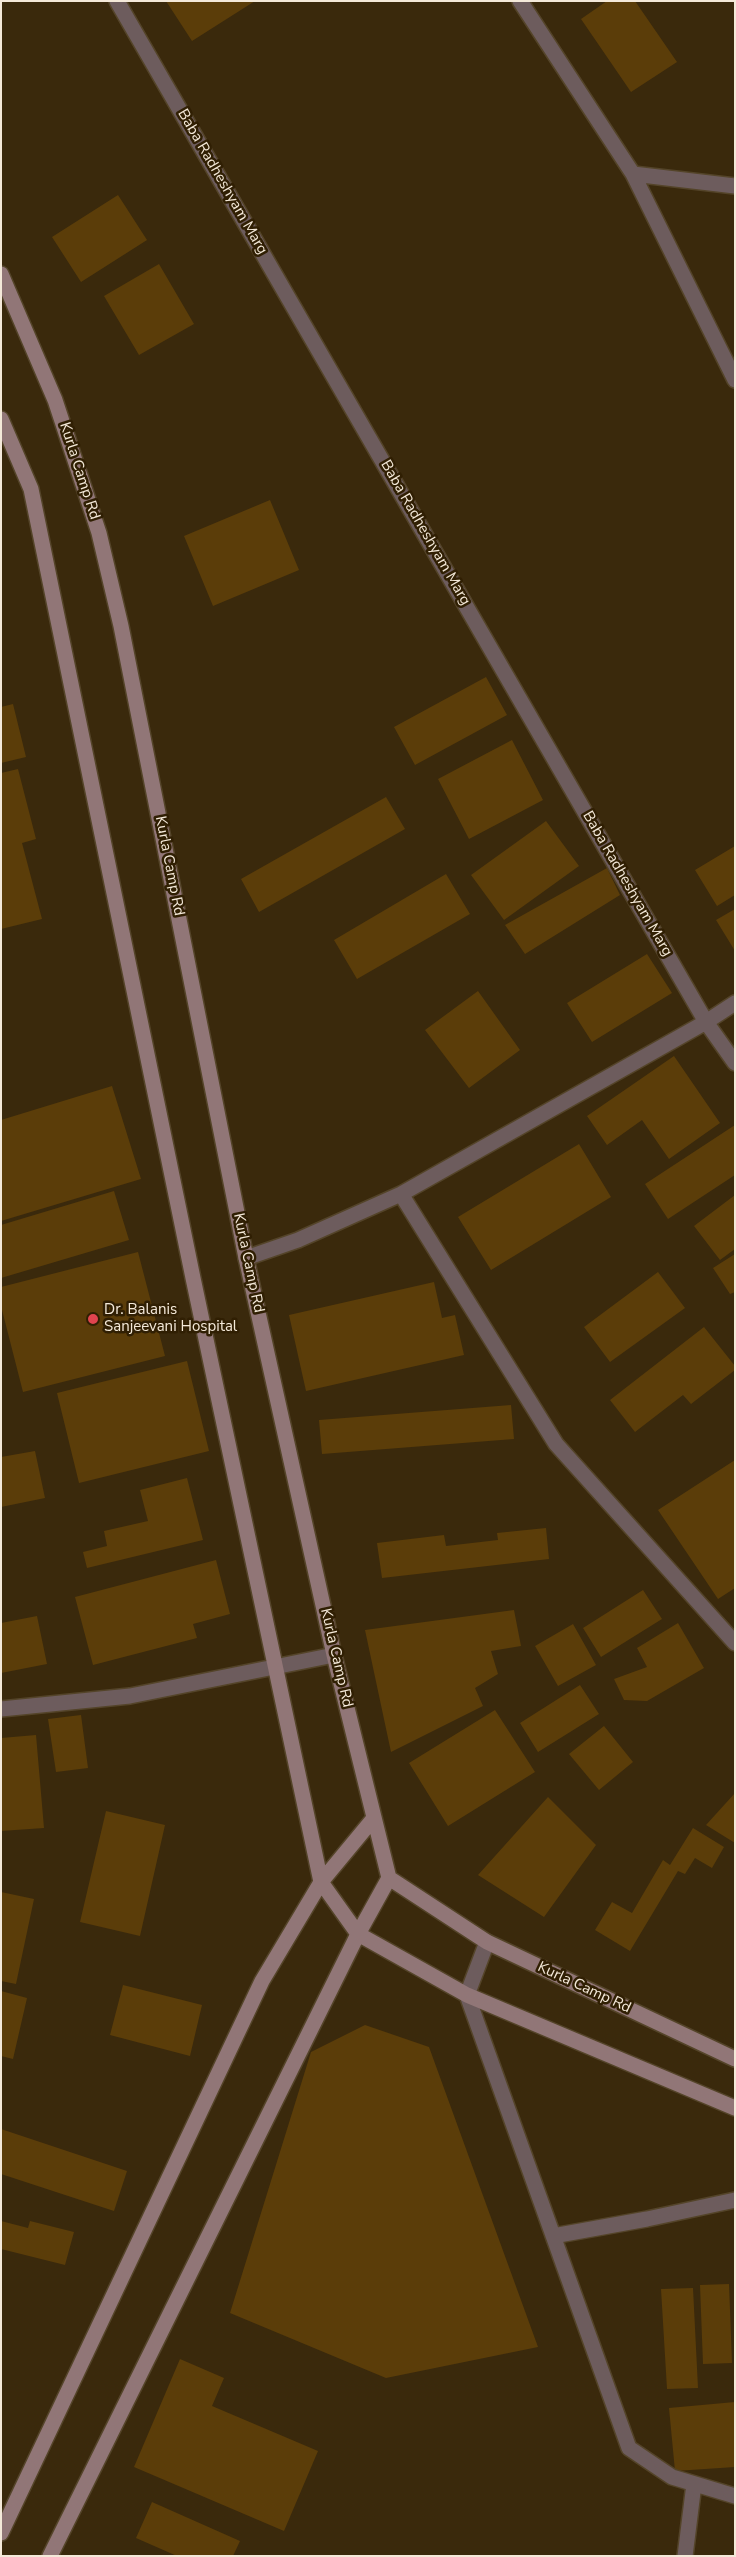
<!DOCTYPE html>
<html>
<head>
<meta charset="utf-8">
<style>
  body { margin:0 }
  #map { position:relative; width:736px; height:2557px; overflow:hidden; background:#3a290c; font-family:"Nunito Sans",sans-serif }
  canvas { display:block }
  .frame { position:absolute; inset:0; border:2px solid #f4e9d9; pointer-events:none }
</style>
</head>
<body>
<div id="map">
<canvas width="736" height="2557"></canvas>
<div class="frame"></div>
</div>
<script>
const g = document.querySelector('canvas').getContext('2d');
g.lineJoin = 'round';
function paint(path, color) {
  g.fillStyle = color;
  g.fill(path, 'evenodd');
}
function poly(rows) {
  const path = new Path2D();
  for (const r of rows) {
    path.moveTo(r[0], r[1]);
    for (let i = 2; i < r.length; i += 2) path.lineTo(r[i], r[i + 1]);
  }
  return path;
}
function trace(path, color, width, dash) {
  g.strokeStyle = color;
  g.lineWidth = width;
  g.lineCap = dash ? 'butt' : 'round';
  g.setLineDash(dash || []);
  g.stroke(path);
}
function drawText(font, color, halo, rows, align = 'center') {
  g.font = font + ' "Nunito Sans",sans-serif';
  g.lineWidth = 5;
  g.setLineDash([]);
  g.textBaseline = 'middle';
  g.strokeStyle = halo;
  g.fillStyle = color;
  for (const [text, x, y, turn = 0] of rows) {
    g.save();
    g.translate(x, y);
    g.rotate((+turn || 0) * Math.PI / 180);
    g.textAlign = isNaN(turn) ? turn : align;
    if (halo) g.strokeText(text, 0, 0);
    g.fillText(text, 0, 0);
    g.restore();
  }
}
const building = poly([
  [166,1,255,1,192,41],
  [607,1,635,1,677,62,631,92,581,19],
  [118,195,147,240,81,282,52,237],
  [159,264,194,324,139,355,104,296],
  [270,500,299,570,213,606,184,536],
  [486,677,507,715,415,765,394,727],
  [13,704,26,757,1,763,1,707],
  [512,740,543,800,469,839,438,779],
  [18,769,36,839,22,843,42,919,1,929,1,773],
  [386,797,405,829,259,912,241,879],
  [546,821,579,866,504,920,471,875],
  [735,846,735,895,717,906,695,870],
  [607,868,620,895,525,954,505,925],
  [446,874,470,914,357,979,334,940],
  [735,909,735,951,716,920],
  [647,954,672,993,592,1042,567,1003],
  [478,991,520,1050,469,1088,425,1030],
  [674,1056,720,1123,669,1159,642,1120,607,1145,587,1116],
  [112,1086,141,1179,1,1221,1,1120],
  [735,1125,735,1175,668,1219,645,1184],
  [579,1144,611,1197,491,1270,458,1217],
  [114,1191,129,1240,1,1278,1,1225],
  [735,1195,735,1249,720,1260,694,1226],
  [138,1252,165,1356,23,1392,1,1306,1,1287],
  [735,1254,735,1292,730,1294,713,1268],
  [658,1272,685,1308,610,1362,584,1327],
  [434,1282,442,1318,455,1315,464,1355,306,1391,289,1315],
  [704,1327,735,1366,735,1370,691,1404,683,1395,635,1432,610,1400],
  [187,1361,209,1451,79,1483,57,1393],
  [511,1405,514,1439,322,1454,319,1420],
  [35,1451,45,1498,1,1507,1,1457],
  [735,1460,735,1588,718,1599,658,1510],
  [187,1478,203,1540,87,1568,83,1552,107,1546,104,1531,148,1521,140,1490],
  [546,1528,549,1559,382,1578,377,1543,444,1535,446,1546,498,1540,497,1533],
  [216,1560,230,1614,193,1624,197,1638,93,1665,75,1597],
  [643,1590,662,1619,601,1657,583,1628],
  [514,1610,521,1646,491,1651,498,1674,475,1688,483,1706,391,1752,365,1630],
  [37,1616,47,1664,1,1673,1,1623],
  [678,1623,704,1668,647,1701,624,1700,614,1679,647,1667,637,1648],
  [573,1624,596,1665,558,1686,535,1646],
  [580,1685,599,1714,538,1752,520,1723],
  [495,1710,535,1772,448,1826,409,1763],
  [81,1715,88,1768,56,1772,48,1719],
  [604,1726,633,1762,599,1790,569,1754],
  [36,1735,44,1828,1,1831,1,1738],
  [735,1793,735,1843,706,1825],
  [548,1797,596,1845,544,1917,478,1875],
  [106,1811,165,1825,140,1936,80,1922],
  [693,1828,724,1847,712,1868,695,1858,685,1874,678,1871,630,1951,595,1930,612,1902,632,1913,663,1860,670,1865],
  [1,1892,34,1899,16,1984,1,1981],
  [123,1985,202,2005,190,2056,110,2035],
  [1,1991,27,1998,13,2059,1,2056],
  [365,2025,429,2047,538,2347,386,2378,230,2313,311,2052],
  [1,2129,127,2171,114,2211,1,2174],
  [1,2221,28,2228,30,2221,74,2232,65,2265,1,2249],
  [729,2284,732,2363,703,2364,700,2285],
  [693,2288,698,2388,667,2389,661,2289],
  [180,2359,224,2378,212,2406,318,2451,284,2531,134,2467],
  [735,2402,735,2467,675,2471,669,2408],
  [152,2502,240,2541,233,2556,177,2556,136,2538]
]);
const street = poly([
  [117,1,706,1022,735,1063],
  [520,1,633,174,735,380],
  [633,174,735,186],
  [401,1194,556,1444,735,1643],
  [246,1258,298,1240,401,1194,706,1022,735,1003],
  [1,1709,130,1696,334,1655],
  [487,1942,467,1995,629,2448,672,2477,735,2496],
  [553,2236,647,2219,735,2200],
  [685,2556,694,2484]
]);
const secondary = poly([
  [1,274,55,400,99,533,121,626,246,1258,334,1655,389,1878,487,1942,735,2059],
  [1,419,31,489,193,1278,321,1882,358,1934,467,1995,735,2108],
  [1,2533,262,1981,321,1882,374,1818],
  [50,2556,358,1934,389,1878]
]);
const markers = [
  [93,1319,6,"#e0444e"]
];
const streetNames = [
  ["Baba Radheshyam Marg",222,182,60],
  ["Kurla Camp Rd",79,471,72],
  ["Baba Radheshyam Marg",425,533,60],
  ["Kurla Camp Rd",169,866,79],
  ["Baba Radheshyam Marg",627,884,60],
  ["Kurla Camp Rd",248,1263,78],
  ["Kurla Camp Rd",336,1658,77],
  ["Kurla Camp Rd",584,1988,25]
];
const poiNames = [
  ["Dr. Balanis",104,1310],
  ["Sanjeevani Hospital",104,1327]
];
paint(building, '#5b3d09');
trace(street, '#544429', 18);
trace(secondary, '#544429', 18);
trace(street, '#6d5c5d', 15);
trace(secondary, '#917677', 15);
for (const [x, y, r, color] of markers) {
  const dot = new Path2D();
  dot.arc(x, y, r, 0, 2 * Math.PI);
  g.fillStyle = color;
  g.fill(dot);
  trace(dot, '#301f03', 2);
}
drawText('15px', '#f4e9d9', '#301f03', streetNames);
drawText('15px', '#f4e9d9', '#301f03', poiNames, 'left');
</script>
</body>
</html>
